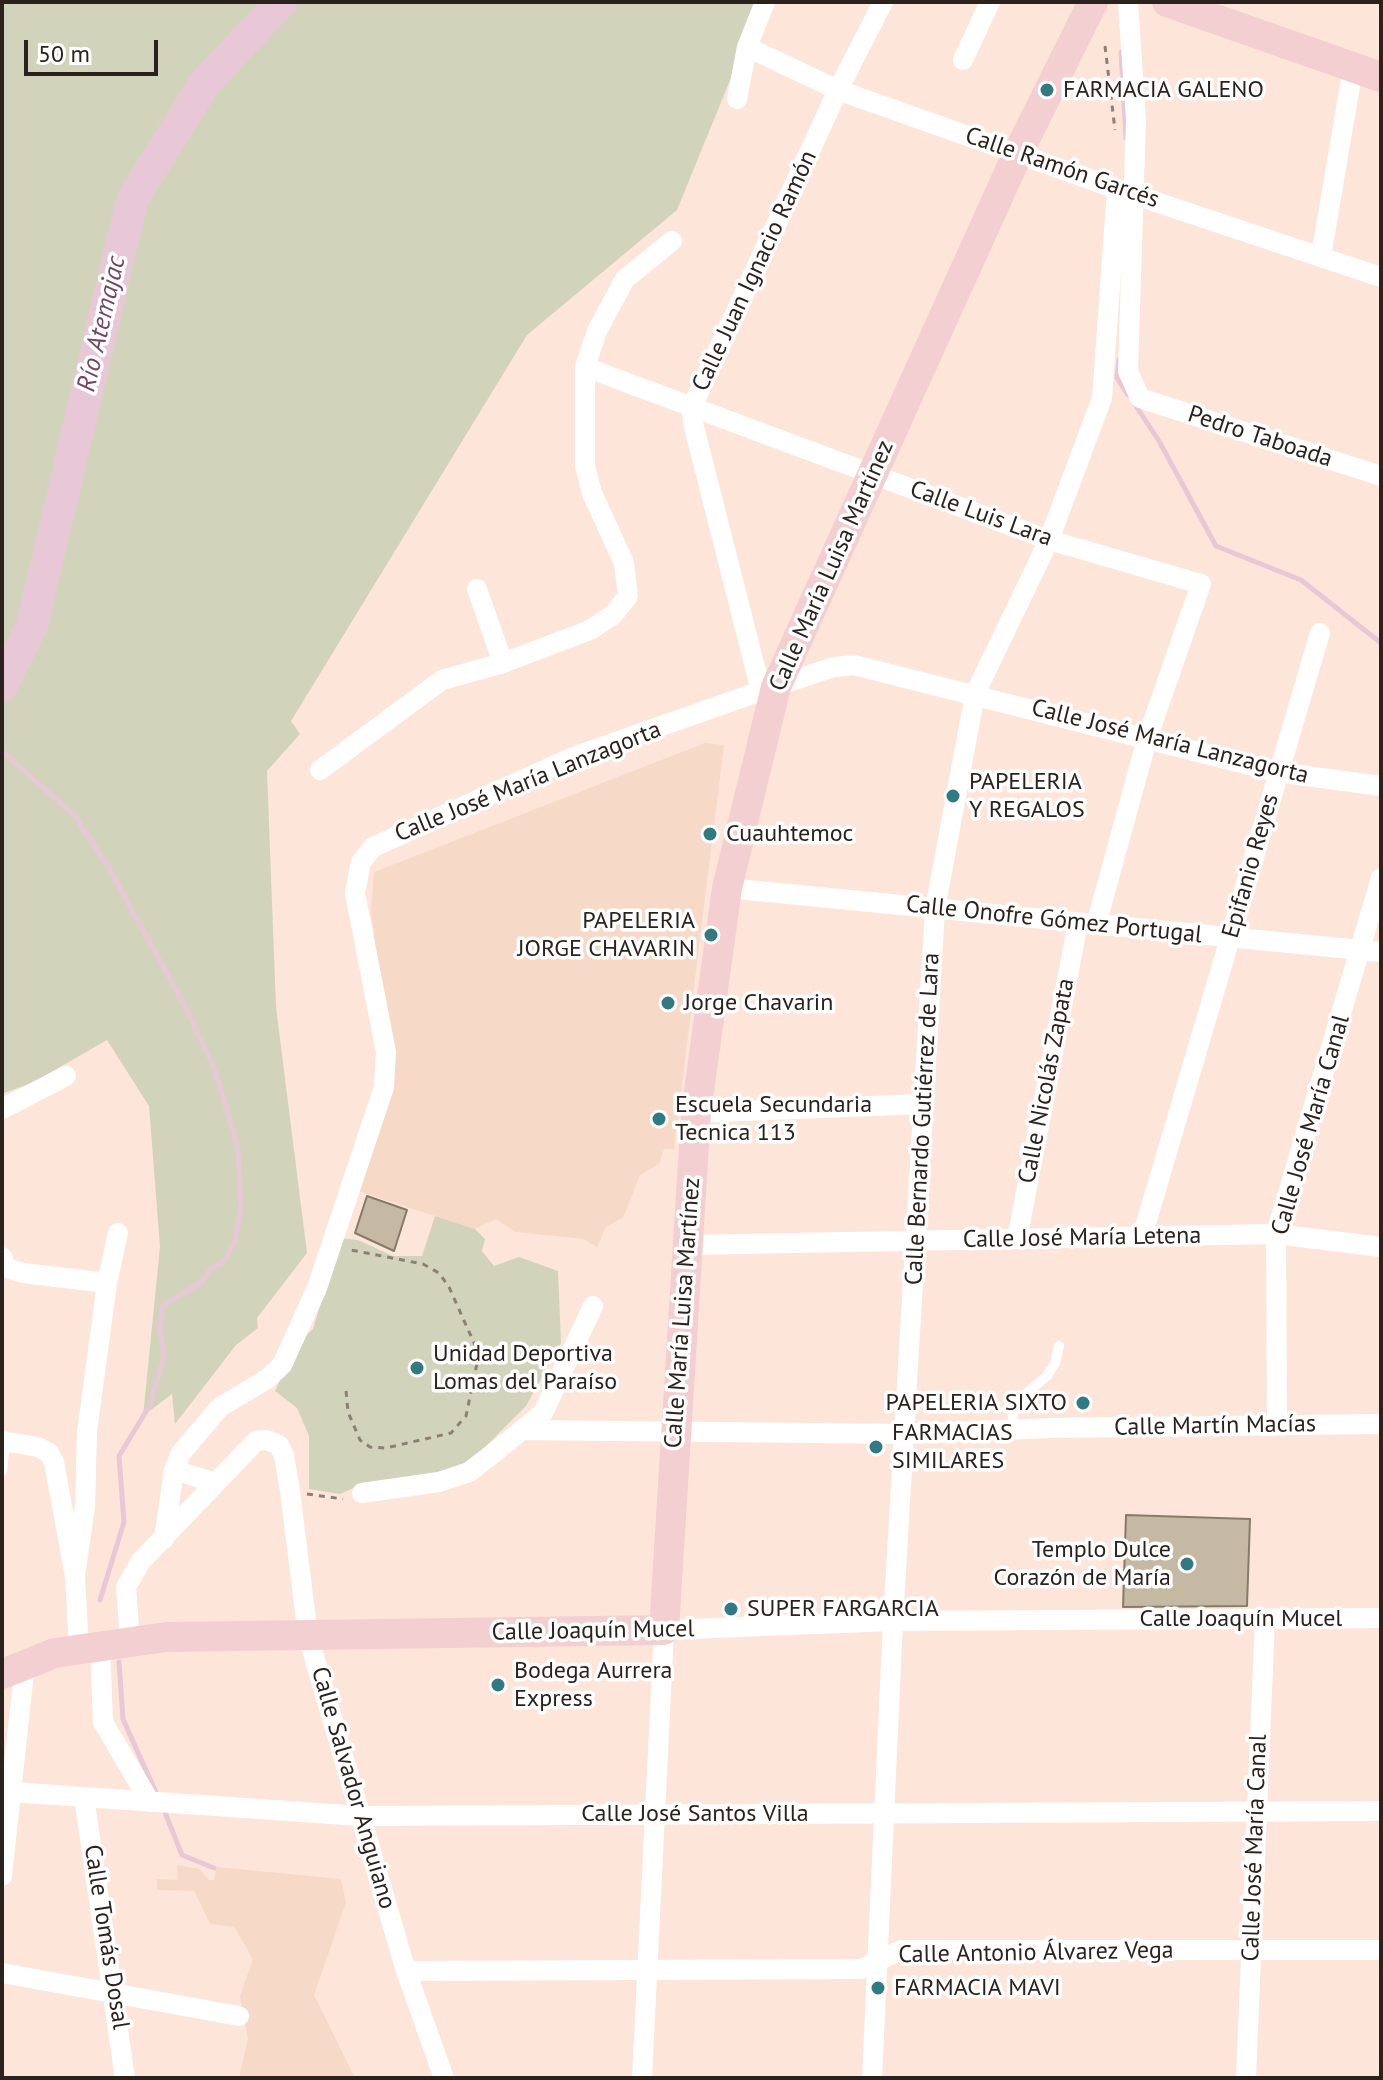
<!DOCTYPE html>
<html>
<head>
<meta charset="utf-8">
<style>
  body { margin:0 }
  #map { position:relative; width:1383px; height:2080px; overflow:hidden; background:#fde6d9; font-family:"PT Sans",sans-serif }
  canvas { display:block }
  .frame { position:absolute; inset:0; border:4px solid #2b221d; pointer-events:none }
  .scale { position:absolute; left:24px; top:40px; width:134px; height:36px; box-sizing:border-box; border:4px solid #2b221d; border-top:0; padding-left:10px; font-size:24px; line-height:28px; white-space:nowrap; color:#2b221d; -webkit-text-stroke:6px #fff; paint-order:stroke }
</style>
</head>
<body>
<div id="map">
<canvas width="1383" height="2080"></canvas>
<div class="frame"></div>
<div class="scale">50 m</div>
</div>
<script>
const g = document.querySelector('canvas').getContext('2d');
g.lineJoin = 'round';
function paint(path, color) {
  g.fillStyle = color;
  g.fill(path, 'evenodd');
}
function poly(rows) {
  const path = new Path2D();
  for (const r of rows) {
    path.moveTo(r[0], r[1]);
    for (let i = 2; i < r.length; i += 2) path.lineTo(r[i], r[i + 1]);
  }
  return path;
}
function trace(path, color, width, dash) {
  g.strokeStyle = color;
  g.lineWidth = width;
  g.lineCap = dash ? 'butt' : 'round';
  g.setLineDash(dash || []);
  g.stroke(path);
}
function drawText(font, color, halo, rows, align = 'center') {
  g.font = font + ' "PT Sans",sans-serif';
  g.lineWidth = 7;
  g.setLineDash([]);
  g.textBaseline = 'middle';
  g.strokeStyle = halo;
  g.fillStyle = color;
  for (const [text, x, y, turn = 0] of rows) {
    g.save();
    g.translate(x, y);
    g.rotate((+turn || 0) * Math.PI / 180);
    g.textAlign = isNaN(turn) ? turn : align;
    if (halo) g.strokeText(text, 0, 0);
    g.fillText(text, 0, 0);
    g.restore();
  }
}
const built = poly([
  [705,743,724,745,674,1149,664,1149,659,1164,640,1175,623,1218,606,1227,597,1247,584,1239,515,1232,496,1219,475,1229,355,1190,393,1081,371,911,374,872],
  [177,1865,200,1869,209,1880,214,1880,217,1867,341,1879,346,1903,314,1995,355,2078,239,2078,248,2038,240,1996,253,1959,234,1927,210,1924,194,1891,157,1890,157,1879,178,1880]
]);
const green = poly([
  [2,2,762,2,677,210,527,335,291,721,300,734,267,771,276,1007,307,1253,257,1318,258,1328,236,1345,175,1424,172,1394,143,1416,160,1247,149,1106,107,1040,34,1082,2,1094],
  [435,1216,475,1229,485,1239,482,1251,494,1266,519,1257,558,1271,561,1343,526,1406,459,1473,358,1486,340,1494,309,1489,309,1436,297,1408,275,1391,296,1344,313,1329,341,1238,358,1240,393,1256,422,1256]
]);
const stream = poly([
  [1121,52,1126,138],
  [1119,360,1117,378,1128,395],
  [1134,403,1159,441,1216,546,1301,580,1381,643],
  [2,751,74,815,107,865,185,1006,215,1070,238,1149,241,1208,235,1241,223,1263,211,1268,202,1282,162,1306,160,1329,164,1356,150,1405,119,1456,124,1522,100,1600],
  [119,1662,123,1719,158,1797],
  [164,1810,182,1855,214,1868]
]);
const river = poly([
  [2,685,32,625,132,200,204,84,281,2]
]);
const building = poly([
  [367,1196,407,1210,394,1251,355,1233,367,1196],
  [1126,1515,1250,1519,1247,1606,1123,1607,1126,1515]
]);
const path = poly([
  [1105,46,1115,130],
  [346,1391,348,1412,360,1440,370,1447,386,1448,451,1433,466,1416,479,1354,449,1287,439,1273,423,1264,351,1250],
  [307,1494,343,1499]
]);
const lane = poly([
  [1013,1430,1013,1414,1024,1395,1047,1376,1055,1363,1059,1346],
  [2,1471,5,1441]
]);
const street = poly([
  [1128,2,1136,120,1128,371,1140,398,1381,476],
  [747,47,838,90,1117,189,1381,277],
  [963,60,990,2],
  [737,99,747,47,765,2],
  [1321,256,1353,68],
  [585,367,1049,540,1201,584,1147,739,1096,925],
  [477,589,503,663],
  [761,691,693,423,692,407,838,90,883,2],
  [320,770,442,680,503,663,590,630,613,615,628,596,624,563,592,493,585,466,585,367,597,331,625,279,672,241],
  [727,888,1381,952],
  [2,1109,66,1076],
  [696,1113,923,1104],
  [1142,1237,1320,633],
  [1017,1239,1078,923],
  [686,1245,1276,1234,1381,1247],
  [2,1257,7,1268,23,1273,107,1283],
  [1277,1424,1276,1234,1381,878],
  [522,1430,906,1434,1049,1428,1381,1424],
  [2,1441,38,1447,49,1453,54,1462,75,1576,79,1648],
  [174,1470,216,1483],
  [362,1493,439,1482,469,1472,495,1452,543,1413,593,1306],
  [164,1539,174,1470,181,1453,220,1407,267,1379,282,1365,317,1288,384,1087,386,1052,355,893,361,862,373,847,576,756,761,691,834,667,854,665,1277,772,1381,786],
  [75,1576,85,1506,87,1432,107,1283,118,1233],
  [130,1641,126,1587,141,1561,256,1441,267,1440,279,1445,284,1455,290,1491,308,1636,406,1971,444,2078],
  [100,1645,103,1722,150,1802],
  [11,1792,361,1816,1381,1811],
  [84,1797,125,2078],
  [2,1876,25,1663],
  [406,1971,861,1969,901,1950,1381,1950],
  [2,1973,239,2016],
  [642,2078,664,1630,893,1621,1381,1618],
  [872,2078,893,1621,935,909,975,694,1049,540,1102,398,1117,189],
  [1246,2078,1265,1619]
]);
const secondary = poly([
  [1167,2,1381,77],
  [2,1674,55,1653,166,1637,664,1630,696,1113,727,888,776,687,1018,153,1093,2]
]);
const markers = [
  [1047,90,8,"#327a82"],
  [953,796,8,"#327a82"],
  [710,834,8,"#327a82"],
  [711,935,8,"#327a82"],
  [668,1003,8,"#327a82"],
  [659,1119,8,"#327a82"],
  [417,1368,8,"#327a82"],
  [1083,1403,8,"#327a82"],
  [876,1447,8,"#327a82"],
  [1187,1564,8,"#327a82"],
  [731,1609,8,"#327a82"],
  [498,1685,8,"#327a82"],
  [878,1988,8,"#327a82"]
];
const poiNames = [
  ["FARMACIA GALENO",1063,90],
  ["PAPELERIA",969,782],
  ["Y REGALOS",969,810],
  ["Cuauhtemoc",726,834],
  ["PAPELERIA",695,921,"right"],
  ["JORGE CHAVARIN",695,949,"right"],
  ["Jorge Chavarin",684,1003],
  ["Escuela Secundaria",675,1105],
  ["Tecnica 113",675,1133],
  ["Unidad Deportiva",433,1354],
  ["Lomas del Paraíso",433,1382],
  ["PAPELERIA SIXTO",1067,1403,"right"],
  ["FARMACIAS",892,1433],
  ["SIMILARES",892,1461],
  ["Templo Dulce",1171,1550,"right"],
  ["Corazón de María",1171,1578,"right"],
  ["SUPER FARGARCIA",747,1609],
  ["Bodega Aurrera",514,1671],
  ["Express",514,1699],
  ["FARMACIA MAVI",894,1988]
];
const streetNames = [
  ["Calle Ramón Garcés",1062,168,19],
  ["Calle Juan Ignacio Ramón",755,271,-65],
  ["Pedro Taboada",1260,437,18],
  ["Calle Luis Lara",981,514,20],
  ["Calle María Luisa Martínez",832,566,-66],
  ["Calle José María Lanzagorta",1170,742,14],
  ["Calle José María Lanzagorta",528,782,-22],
  ["Epifanio Reyes",1251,866,-74],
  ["Calle Onofre Gómez Portugal",1054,920,6],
  ["Calle Nicolás Zapata",1047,1081,-79],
  ["Calle Bernardo Gutiérrez de Lara",923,1119,-87],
  ["Calle José María Canal",1311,1125,-74],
  ["Calle José María Letena",1082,1238,-1],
  ["Calle María Luisa Martínez",683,1313,-86],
  ["Calle Martín Macías",1215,1426,-1],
  ["Calle Joaquín Mucel",1241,1619],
  ["Calle Joaquín Mucel",593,1631,-1],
  ["Calle Salvador Anguiano",353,1788,74],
  ["Calle José Santos Villa",695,1814],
  ["Calle José María Canal",1255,1848,-88],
  ["Calle Tomás Dosal",106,1937,81],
  ["Calle Antonio Álvarez Vega",1036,1953,-1]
];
const waterNames = [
  ["Río Atemajac",102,324,-77]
];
paint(built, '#f7d9c8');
paint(green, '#d1d4ba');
trace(stream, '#e8c8d6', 5);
trace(river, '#e8c8d6', 32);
paint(building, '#c5b9a4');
trace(building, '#867b68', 2);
trace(path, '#8e7f76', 3, [6, 6]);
trace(lane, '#fff', 10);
trace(street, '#fff', 20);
trace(secondary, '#f4cfd1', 30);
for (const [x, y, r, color] of markers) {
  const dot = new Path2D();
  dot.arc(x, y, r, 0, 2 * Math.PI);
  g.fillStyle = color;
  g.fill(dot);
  trace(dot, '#fff', 3);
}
drawText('24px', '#2b221d', '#fff', poiNames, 'left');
drawText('24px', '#2b221d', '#fff', streetNames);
drawText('italic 26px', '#74465d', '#fff', waterNames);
</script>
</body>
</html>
